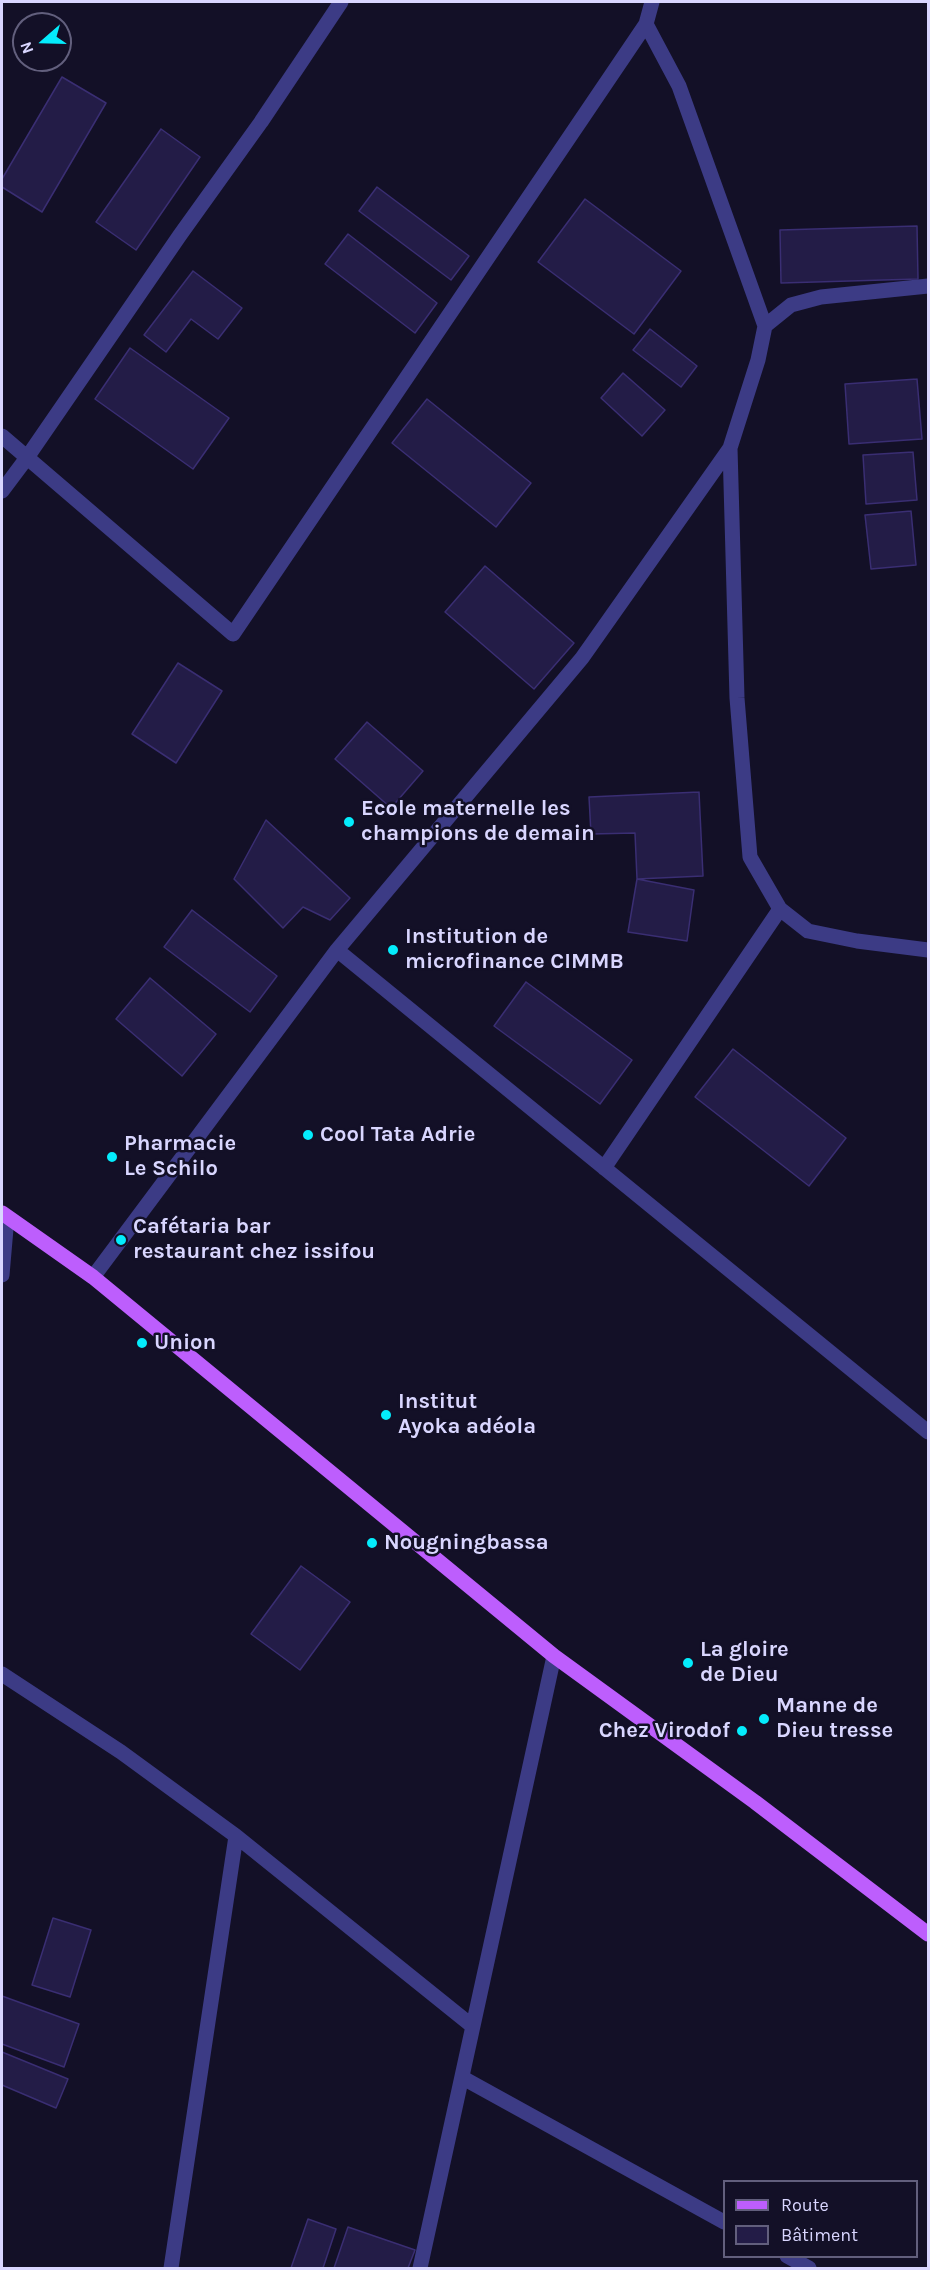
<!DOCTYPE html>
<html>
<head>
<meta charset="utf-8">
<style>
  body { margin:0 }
  #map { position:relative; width:930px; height:2270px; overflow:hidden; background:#131027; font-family:Karla,sans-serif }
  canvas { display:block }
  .frame { position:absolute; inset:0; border:3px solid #d9d6ff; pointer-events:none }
  .legend { position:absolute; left:723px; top:2180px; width:195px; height:78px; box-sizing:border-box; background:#131027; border:2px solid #625f7d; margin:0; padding:8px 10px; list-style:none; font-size:18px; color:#d9d6ff }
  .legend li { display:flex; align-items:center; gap:12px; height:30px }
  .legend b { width:30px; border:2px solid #625f7d }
  .north { position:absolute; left:12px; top:12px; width:60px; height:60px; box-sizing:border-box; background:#131027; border:2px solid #625f7d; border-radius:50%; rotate:250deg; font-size:16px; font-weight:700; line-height:24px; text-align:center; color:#d9d6ff }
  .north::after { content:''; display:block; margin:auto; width:21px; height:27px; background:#04ecfc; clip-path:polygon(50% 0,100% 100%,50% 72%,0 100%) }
</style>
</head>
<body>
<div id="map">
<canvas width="930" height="2270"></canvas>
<div class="frame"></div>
<ul class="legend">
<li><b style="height:8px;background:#bd5efd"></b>Route</li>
<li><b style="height:16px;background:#231c47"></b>Bâtiment</li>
</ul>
<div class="north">N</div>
</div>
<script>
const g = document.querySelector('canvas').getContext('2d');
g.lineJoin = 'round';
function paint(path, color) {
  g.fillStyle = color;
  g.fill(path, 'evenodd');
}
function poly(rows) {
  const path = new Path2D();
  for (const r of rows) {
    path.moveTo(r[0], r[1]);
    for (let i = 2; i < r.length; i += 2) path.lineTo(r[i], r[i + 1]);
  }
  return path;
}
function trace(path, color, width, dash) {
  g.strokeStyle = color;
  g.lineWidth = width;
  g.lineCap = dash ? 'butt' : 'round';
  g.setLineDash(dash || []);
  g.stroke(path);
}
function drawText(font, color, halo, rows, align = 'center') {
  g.font = font + ' Karla,sans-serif';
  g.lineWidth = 5;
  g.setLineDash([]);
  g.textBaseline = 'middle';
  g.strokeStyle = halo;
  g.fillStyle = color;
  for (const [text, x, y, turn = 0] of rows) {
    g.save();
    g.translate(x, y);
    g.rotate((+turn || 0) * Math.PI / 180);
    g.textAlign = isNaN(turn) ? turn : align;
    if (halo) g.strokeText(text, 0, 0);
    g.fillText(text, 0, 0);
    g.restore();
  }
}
const building = poly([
  [62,77,106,103,42,212,2,187,2,179,62,77],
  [161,129,200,157,136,250,96,222,161,129],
  [377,187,469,256,451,280,359,211,377,187],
  [585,199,681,271,634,334,538,262,585,199],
  [917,226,918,279,781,283,780,230,917,226],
  [348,234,437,303,415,333,325,264,348,234],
  [193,271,242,308,218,339,191,319,166,352,144,335,193,271],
  [650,329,697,366,681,387,633,350,650,329],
  [130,348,229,418,193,469,95,399,130,348],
  [623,373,665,410,642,436,601,398,623,373],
  [917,379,922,439,849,444,845,384,917,379],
  [427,399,531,483,496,527,392,443,427,399],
  [913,452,917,500,866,504,863,455,913,452],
  [911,511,916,565,871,569,865,515,911,511],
  [485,566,574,643,534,689,445,612,485,566],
  [178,663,222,691,176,763,132,734,178,663],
  [367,722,423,771,391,808,335,759,367,722],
  [699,792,703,876,637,879,635,833,591,834,589,797,699,792],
  [266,820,350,898,330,920,303,907,283,928,234,879,266,820],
  [637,879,694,890,687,941,628,932,637,879],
  [192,910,277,976,250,1012,164,947,192,910],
  [150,978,216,1034,182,1076,116,1019,150,978],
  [526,982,632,1060,600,1104,494,1026,526,982],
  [733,1049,846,1138,809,1186,695,1097,733,1049],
  [301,1566,350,1602,300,1670,251,1634,301,1566],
  [53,1918,91,1930,70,1997,32,1985,53,1918],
  [2,1996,79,2024,64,2067,2,2044,2,1996],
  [2,2052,68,2079,56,2108,2,2085,2,2052],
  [308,2219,336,2229,323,2268,291,2268,308,2219],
  [348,2227,415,2250,408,2268,334,2268,348,2227]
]);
const minor = poly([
  [646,24,679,86,765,326],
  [2,436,233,634,646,24,652,2],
  [730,448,737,698,750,857,780,909,808,931,857,941,928,950],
  [2,491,26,459,180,235,261,122,341,2],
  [337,950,928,1432],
  [604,1168,780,909],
  [2,1275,7,1217],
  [93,1277,337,950,582,658,730,448,758,360,765,326,791,305,821,297,928,286],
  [2,1674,121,1752,236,1836,471,2025],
  [463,2078,724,2222],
  [787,2256,809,2268],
  [171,2268,236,1836],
  [420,2268,554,1656]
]);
const major = poly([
  [2,1213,93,1277,554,1656,755,1802,928,1934]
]);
const markers = [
  [349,822,6,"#04ecfc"],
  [393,950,6,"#04ecfc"],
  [308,1135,6,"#04ecfc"],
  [112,1157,6,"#04ecfc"],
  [121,1240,6,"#04ecfc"],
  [142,1343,6,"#04ecfc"],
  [386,1415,6,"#04ecfc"],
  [372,1543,6,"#04ecfc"],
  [688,1663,6,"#04ecfc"],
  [764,1719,6,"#04ecfc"],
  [742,1731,6,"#04ecfc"]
];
const poiNames = [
  ["Ecole maternelle les",361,809],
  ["champions de demain",361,834],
  ["Institution de",405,937],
  ["microfinance CIMMB",405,962],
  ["Cool Tata Adrie",320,1135],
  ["Pharmacie",124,1144],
  ["Le Schilo",124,1169],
  ["Cafétaria bar",133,1227],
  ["restaurant chez issifou",133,1252],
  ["Union",154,1343],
  ["Institut",398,1402],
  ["Ayoka adéola",398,1427],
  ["Nougningbassa",384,1543],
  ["La gloire",700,1650],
  ["de Dieu",700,1675],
  ["Manne de",776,1706],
  ["Dieu tresse",776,1731],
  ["Chez Virodof",730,1731,"right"]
];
paint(building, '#231c47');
trace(building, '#3a2e73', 1.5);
trace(minor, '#3c3b85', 15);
trace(major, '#bd5efd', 15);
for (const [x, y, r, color] of markers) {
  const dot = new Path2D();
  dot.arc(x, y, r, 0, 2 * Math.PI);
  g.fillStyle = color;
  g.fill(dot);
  trace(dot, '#131027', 2);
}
drawText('bold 22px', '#d9d6ff', '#131027', poiNames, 'left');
</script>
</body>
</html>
